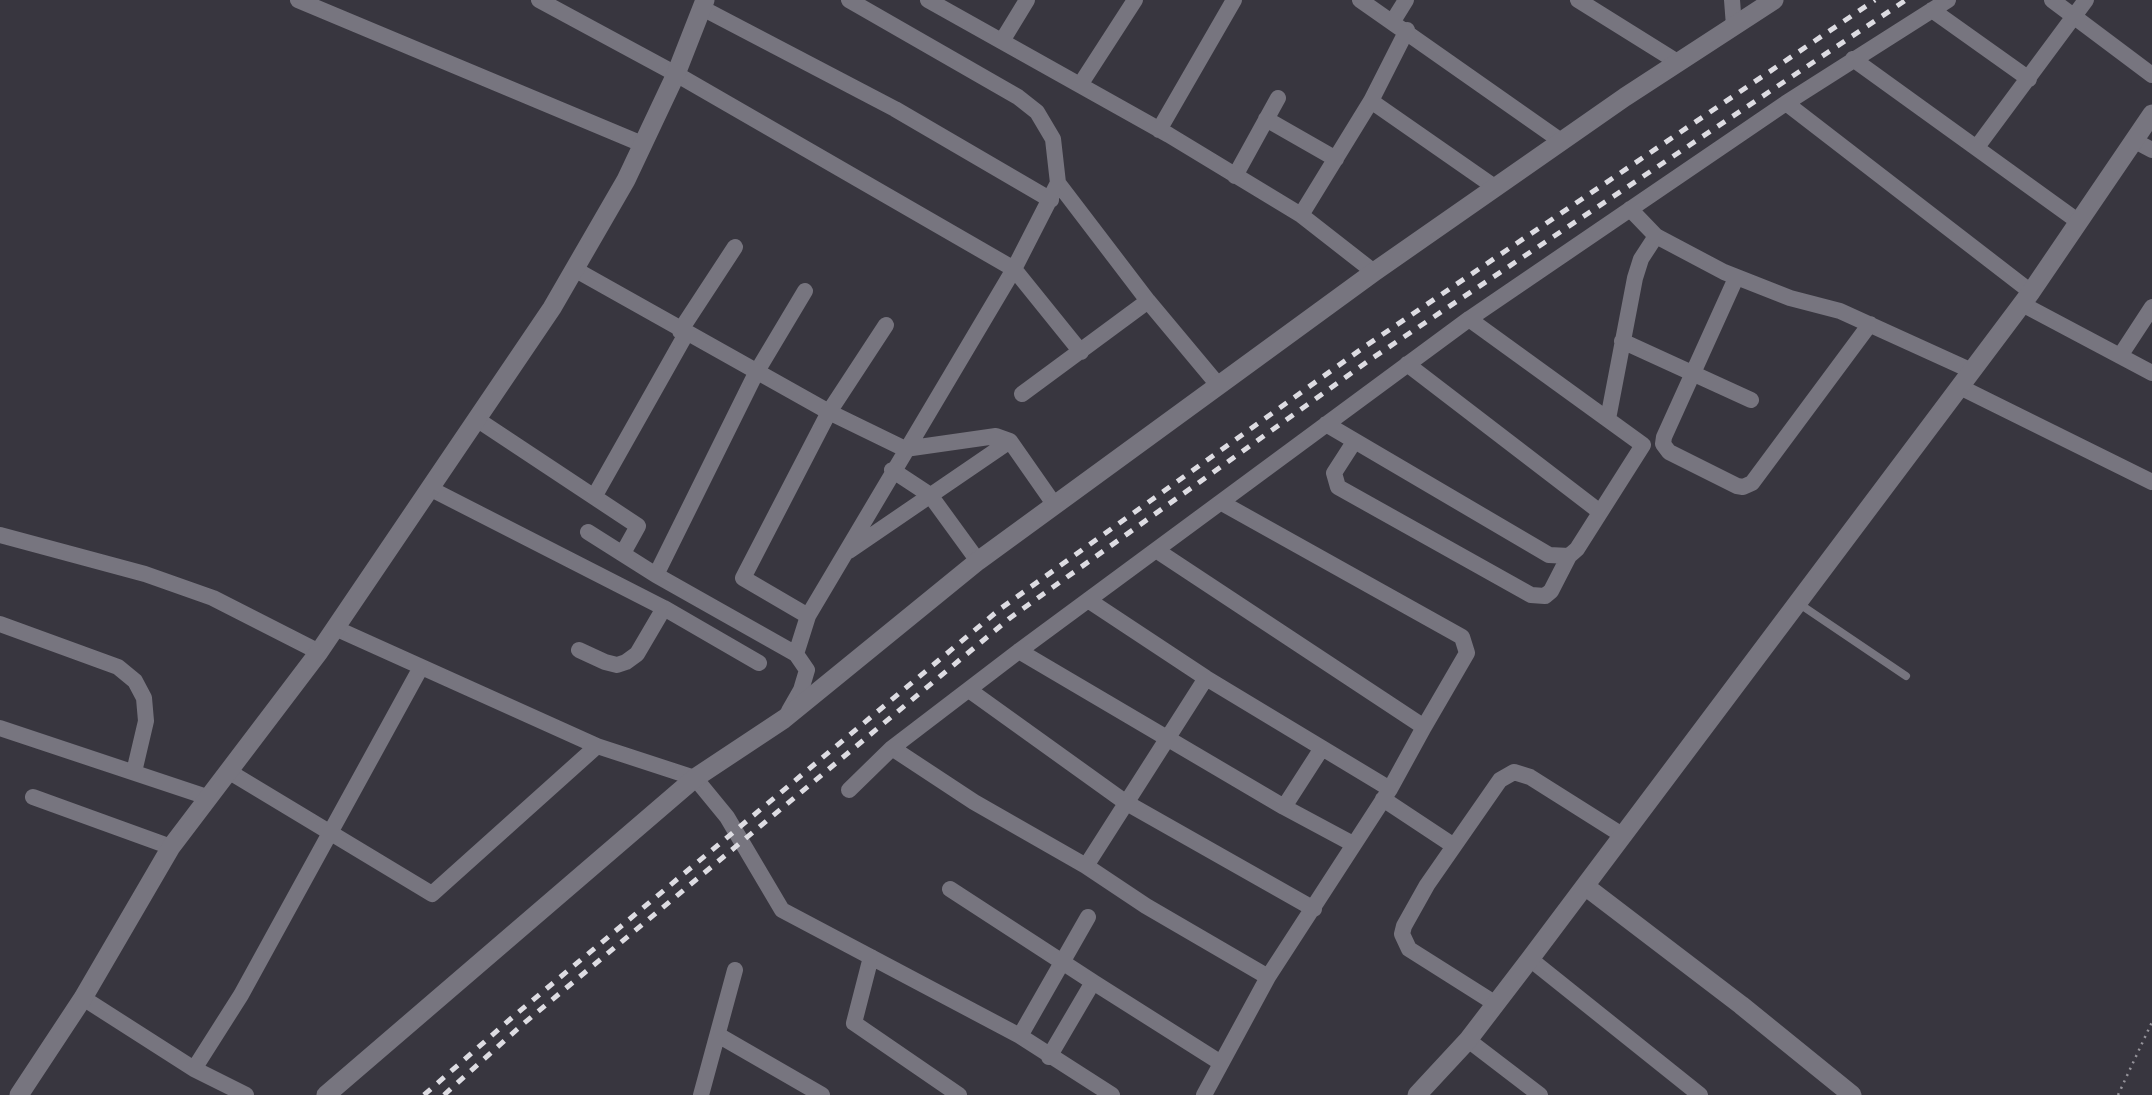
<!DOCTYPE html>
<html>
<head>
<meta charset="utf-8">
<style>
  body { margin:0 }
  canvas { display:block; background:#38363f }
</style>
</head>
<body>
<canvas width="2152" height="1095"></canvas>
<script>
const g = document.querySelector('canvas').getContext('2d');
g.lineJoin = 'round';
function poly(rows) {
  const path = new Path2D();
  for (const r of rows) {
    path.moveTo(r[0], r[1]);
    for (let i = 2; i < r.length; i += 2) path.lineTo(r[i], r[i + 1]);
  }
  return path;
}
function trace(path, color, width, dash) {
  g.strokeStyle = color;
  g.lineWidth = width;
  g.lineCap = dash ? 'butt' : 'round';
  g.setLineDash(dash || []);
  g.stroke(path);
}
const path = poly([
  [2118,1095,2152,1022]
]);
const service = poly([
  [1798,603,1906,676]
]);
const minor = poly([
  [298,0,642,144],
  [539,0,676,74,1014,269,1081,352],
  [928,0,1169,135,1301,215,1374,272],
  [1360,0,1561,141],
  [1578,0,1679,63],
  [1732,0,1734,26],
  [2052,0,2152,75],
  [702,8,895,109,1051,200],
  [1932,10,2029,79],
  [1393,21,1406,0],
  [1002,41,1027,0],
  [1853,59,2079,222],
  [1080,85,1135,0],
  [1371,101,1496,188],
  [1786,103,2031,292],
  [1266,119,1336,159],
  [1159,130,1234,0],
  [2135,141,2152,150],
  [1977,147,2086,0],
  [1235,176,1278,98],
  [1058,183,1148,301,1219,386],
  [1630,209,1656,236,1724,272,1790,298,1840,311,1972,371],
  [1301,215,1371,101,1407,30],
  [576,270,829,412,905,449,996,436,1010,441,1054,504],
  [1736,278,1664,437,1663,444,1669,452,1737,486,1743,487,1752,483,1870,324],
  [2022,304,2152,373],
  [680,331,735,247],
  [1622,341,1751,400],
  [2120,356,2152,307],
  [1407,364,1600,512],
  [1960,387,2152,482],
  [1022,394,1148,301],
  [1608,419,1635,278,1641,259,1656,236],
  [478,420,638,526,623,553],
  [1326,424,1549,555,1569,556],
  [1354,442,1334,473,1338,487,1531,595,1545,596,1551,591,1569,556,1577,549,1643,445,1469,319],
  [892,470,930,495,978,561],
  [431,489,664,608,759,663],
  [594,497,686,334],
  [1222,503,1462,637,1467,653,1424,727],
  [588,532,656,575,796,654],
  [0,535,145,574,213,598,319,652],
  [1156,550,1424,727,1390,789,1268,977,1204,1095],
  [849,551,1010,441],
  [656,575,756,373,805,291],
  [1088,600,1206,678,1390,789],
  [808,616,743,578,829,412,886,325],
  [0,624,118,667,135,681,144,698,146,721,134,772],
  [335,628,597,746,695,778,727,817,782,910,1020,1036,1112,1095],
  [579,650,605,662,617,665,626,662,637,654,664,608],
  [1019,651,1284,807,1353,844],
  [969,690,1125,802,1314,909],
  [789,711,801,690,807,670,796,654,808,616,1014,269,1058,183,1053,139,1037,112,1018,97,849,0],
  [0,728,207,797],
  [892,748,974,802,1086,866,1146,906,1268,977],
  [228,771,432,894,597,746],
  [849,790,892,748,1019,651,1469,319,1786,103,1948,0],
  [33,797,171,847],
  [1383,799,1454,846],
  [1284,807,1322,748],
  [1086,866,1206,678],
  [950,889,1093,982,1049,1057],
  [871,957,854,1023,959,1095],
  [1530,959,1700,1095],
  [1093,982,1221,1063],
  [83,998,194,1069,246,1095],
  [1496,1004,1409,949,1402,934,1404,926,1427,885,1500,780,1514,772,1530,777,1622,835],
  [718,1035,822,1095],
  [1020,1036,1088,917],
  [1468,1040,1540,1095],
  [194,1069,241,995,420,669],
  [701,1095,735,970]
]);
const tertiary = poly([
  [1585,886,1741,1005,1852,1095],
  [19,1095,83,998,171,847,319,652,552,308,626,180,676,74,705,0],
  [326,1095,695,778,784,719,978,561,1374,272,1625,97,1774,0],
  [1417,1095,1468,1040,1530,959,2031,292,2152,114]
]);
const rail = poly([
  [424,1095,515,1015,1000,609,1367,345,1875,0],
  [444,1095,523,1024,1010,618,1371,359,1906,0]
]);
trace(path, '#95939a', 2.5, [2, 5]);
trace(service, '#77757f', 8);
trace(minor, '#77757f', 16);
trace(tertiary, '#77757f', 19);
trace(rail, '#dddce2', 5, [9, 9]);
</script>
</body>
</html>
